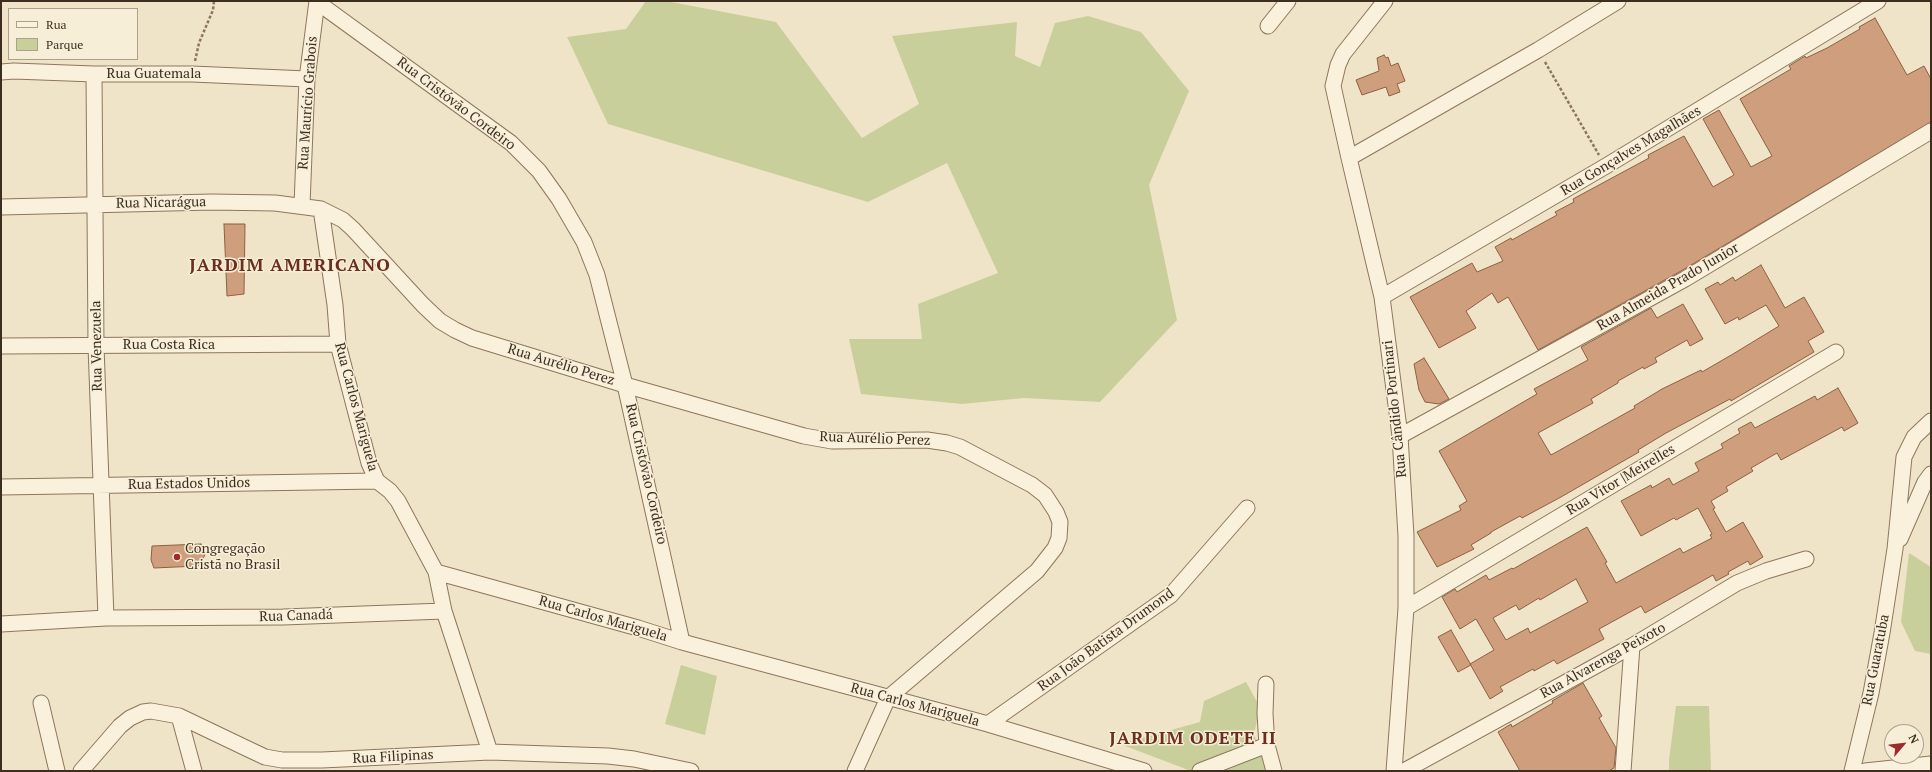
<!DOCTYPE html>
<html>
<head>
<meta charset="utf-8">
<style>
  body { margin:0 }
  #map { position:relative; width:1932px; height:772px; overflow:hidden; background:#f0e4c8; font-family:"PT Serif",serif }
  canvas { display:block }
  .frame { position:absolute; inset:0; border:2px solid #3d2e20; pointer-events:none }
  .legend { position:absolute; left:8px; top:8px; width:130px; height:52px; box-sizing:border-box; background:#f7eed8; border:1px solid #ada18e; margin:0; padding:5px 7px; list-style:none; font-size:12px; color:#3d2e20 }
  .legend li { display:flex; align-items:center; gap:8px; height:20px }
  .legend b { width:20px; border:1px solid #ada18e }
  .north { position:absolute; left:1884px; top:724px; width:40px; height:40px; box-sizing:border-box; background:#f7eed8; border:1px solid #ada18e; border-radius:50%; rotate:62deg; font-size:11px; font-weight:700; line-height:16px; text-align:center; color:#3d2e20 }
  .north::after { content:''; display:block; margin:auto; width:14px; height:18px; background:#9e2a2b; clip-path:polygon(50% 0,100% 100%,50% 72%,0 100%) }
</style>
</head>
<body>
<div id="map">
<canvas width="1932" height="772"></canvas>
<div class="frame"></div>
<ul class="legend">
<li><b style="height:5px;background:#faf1dc"></b>Rua</li>
<li><b style="height:11px;background:#c9cf9b"></b>Parque</li>
</ul>
<div class="north">N</div>
</div>
<script>
const g = document.querySelector('canvas').getContext('2d');
g.lineJoin = 'round';
function paint(path, color) {
  g.fillStyle = color;
  g.fill(path, 'evenodd');
}
function poly(rows) {
  const path = new Path2D();
  for (const r of rows) {
    path.moveTo(r[0], r[1]);
    for (let i = 2; i < r.length; i += 2) path.lineTo(r[i], r[i + 1]);
  }
  return path;
}
function trace(path, color, width, dash) {
  g.strokeStyle = color;
  g.lineWidth = width;
  g.lineCap = dash ? 'butt' : 'round';
  g.setLineDash(dash || []);
  g.stroke(path);
}
function drawText(font, color, halo, rows, align = 'center') {
  g.font = font + ' "PT Serif",serif';
  g.lineWidth = 3;
  g.setLineDash([]);
  g.textBaseline = 'middle';
  g.strokeStyle = halo;
  g.fillStyle = color;
  for (const [text, x, y, turn = 0] of rows) {
    g.save();
    g.translate(x, y);
    g.rotate((+turn || 0) * Math.PI / 180);
    g.textAlign = isNaN(turn) ? turn : align;
    if (halo) g.strokeText(text, 0, 0);
    g.fillText(text, 0, 0);
    g.restore();
  }
}
const green = poly([
  [646,1,666,1,776,22,862,138,919,104,892,36,1017,22,1015,56,1040,67,1055,23,1088,16,1141,32,1189,91,1149,185,1177,320,1100,402,1024,398,962,404,861,394,849,339,922,339,918,304,998,273,947,163,868,202,608,124,567,37,626,29],
  [1909,553,1931,567,1931,654,1915,651,1901,622],
  [681,665,717,676,705,735,665,724],
  [1246,682,1260,707,1254,734,1267,771,1191,771,1120,744,1200,722,1204,701],
  [1676,706,1709,706,1711,771,1669,771,1669,760]
]);
const building = poly([
  [1875,18,1907,75,1924,66,1931,79,1931,122,1681,271,1538,350,1508,297,1498,303,1492,293,1466,311,1476,328,1439,348,1410,297,1472,263,1477,272,1503,261,1495,247,1511,238,1512,240,1537,226,1557,215,1555,212,1574,202,1573,199,1649,158,1648,155,1684,136,1713,187,1734,175,1703,119,1719,110,1751,167,1772,156,1740,99,1791,69,1789,66,1805,56,1806,58,1827,48,1860,29,1859,27,1875,18],
  [1384,55,1386,58,1388,57,1391,66,1398,63,1405,81,1397,84,1400,92,1389,96,1386,87,1362,95,1356,80,1379,71,1377,58,1384,55],
  [224,224,245,224,244,294,227,296,224,224],
  [1761,265,1785,308,1804,297,1824,332,1808,341,1814,352,1731,401,1730,399,1666,433,1638,450,1639,452,1561,497,1522,518,1520,516,1491,532,1491,533,1471,545,1474,549,1437,567,1417,532,1461,510,1459,506,1467,501,1439,451,1537,394,1534,389,1588,360,1581,347,1651,308,1657,318,1683,304,1703,339,1690,346,1687,340,1655,358,1657,362,1644,369,1643,367,1618,381,1618,383,1591,399,1593,403,1538,433,1551,455,1635,408,1634,406,1662,389,1701,370,1702,372,1733,354,1779,326,1766,305,1739,320,1738,317,1725,324,1705,289,1718,282,1720,285,1733,277,1735,281,1761,265],
  [1424,358,1449,399,1439,404,1425,402,1419,390,1414,364,1424,358],
  [1838,388,1858,423,1844,431,1842,427,1781,460,1777,453,1751,468,1753,471,1726,487,1728,491,1711,501,1715,508,1713,509,1726,532,1743,522,1763,557,1750,565,1748,561,1728,572,1729,574,1716,581,1713,575,1645,613,1641,606,1599,629,1604,639,1557,664,1554,660,1534,671,1533,669,1500,687,1503,691,1490,699,1470,664,1494,650,1476,619,1460,629,1442,597,1455,589,1457,592,1486,575,1489,580,1512,568,1513,569,1587,527,1607,562,1605,563,1616,583,1680,548,1683,553,1712,538,1710,535,1712,534,1698,508,1676,520,1674,518,1641,536,1621,501,1651,485,1652,488,1669,478,1673,485,1699,471,1695,463,1723,448,1721,444,1740,433,1738,429,1751,422,1755,428,1815,396,1817,400,1838,388],
  [1576,579,1588,602,1530,633,1528,628,1506,640,1493,618,1516,605,1519,610,1539,598,1540,600,1576,579],
  [201,544,205,555,198,566,154,568,151,560,152,546,201,544],
  [1451,630,1471,665,1458,672,1438,637,1451,630],
  [1583,683,1602,716,1599,718,1616,748,1614,768,1609,771,1520,771,1498,732,1511,724,1512,727,1553,703,1552,701,1583,683]
]);
const path = poly([
  [195,61,199,43,213,10,214,1],
  [1545,62,1599,155]
]);
const street = poly([
  [1385,1,1343,54,1338,65,1333,86,1349,158,1382,297,1400,436,1406,536,1406,608,1394,771],
  [317,2,511,143,539,171,559,199,584,242,597,275,625,385,682,642],
  [1268,26,1288,1],
  [1,72,14,71,94,74,192,74,307,79],
  [94,74,96,346,106,618],
  [1349,158,1538,50,1618,1],
  [302,205,307,79,317,1],
  [1,207,212,202,275,203,321,209,343,220,353,229,423,305,440,321,455,330,472,338,625,385,804,436,832,441,927,440,947,443,960,447,1032,485,1045,495,1056,512,1060,522,1059,538,1055,548,1037,571,888,698,855,771],
  [321,209,335,305,338,344,369,463,377,481,390,491,398,501,436,572,444,611,490,752],
  [1382,297,1606,166,1878,1],
  [1,346,338,344],
  [1400,436,1685,279,1931,131],
  [1,487,377,481],
  [1900,539,1925,482,1931,474],
  [436,572,638,628,682,642,988,724,1144,771],
  [1406,608,1836,352],
  [1,624,106,618,283,617,444,611],
  [1266,684,1265,714,1267,745,1274,771],
  [41,703,57,771],
  [179,716,194,771],
  [988,724,1171,595,1247,508],
  [81,771,120,726,130,718,143,712,151,711,179,716,248,749,265,757,282,760,322,760,490,752,608,756,634,759,691,771],
  [1200,771,1267,745],
  [1404,771,1632,646,1737,583,1766,571,1806,559],
  [1623,771,1632,646],
  [1852,771,1871,693,1882,633,1895,549,1904,457,1914,437,1931,421],
  [1865,771,1931,764]
]);
const markers = [
  [177,557,4,"#9e2a2b"]
];
const streetNames = [
  ["Rua Guatemala",154,74],
  ["Rua Maurício Grabois",308,103,-86],
  ["Rua Cristóvão Cordeiro",456,104,37],
  ["Rua Gonçalves Magalhães",1631,151,-31],
  ["Rua Nicarágua",161,203,-1],
  ["Rua Almeida Prado Junior",1668,287,-30],
  ["Rua Costa Rica",169,345],
  ["Rua Venezuela",97,346,-91],
  ["Rua Aurélio Perez",561,365,17],
  ["Rua Carlos Mariguela",356,407,75],
  ["Rua Cândido Portinari",1395,409,-96],
  ["Rua Aurélio Perez",875,439,2],
  ["Rua Cristóvão Cordeiro",646,474,77],
  ["Rua Vitor |Meirelles",1621,480,-31],
  ["Rua Estados Unidos",189,484,-1],
  ["Rua Canadá",296,616,-2],
  ["Rua Carlos Mariguela",603,619,16],
  ["Rua João Batista Drumond",1106,640,-36],
  ["Rua Guaratuba",1876,660,-79],
  ["Rua Alvarenga Peixoto",1603,661,-29],
  ["Rua Carlos Mariguela",915,705,15],
  ["Rua Filipinas",393,757,-3]
];
const poiNames = [
  ["Congregação",185,549],
  ["Cristã no Brasil",185,565]
];
const districtNames = [
  ["JARDIM AMERICANO",290,266],
  ["JARDIM ODETE II",1193,739]
];
paint(green, '#c9cf9b');
paint(building, '#cf9f7d');
trace(building, '#8d5f41', 1);
trace(street, '#8d765c', 17);
trace(path, '#8d765c', 2.5, [3, 2]);
trace(street, '#faf1dc', 15);
for (const [x, y, r, color] of markers) {
  const dot = new Path2D();
  dot.arc(x, y, r, 0, 2 * Math.PI);
  g.fillStyle = color;
  g.fill(dot);
  trace(dot, '#f7eed8', 1.5);
}
drawText('14px', '#3d2e20', '#f7eed8', streetNames);
drawText('14px', '#3d2e20', '#f7eed8', poiNames, 'left');
g.letterSpacing = '1px';
drawText('bold 18px', '#6b2e1e', '#f7eed8', districtNames);
g.letterSpacing = '0px';
</script>
</body>
</html>
